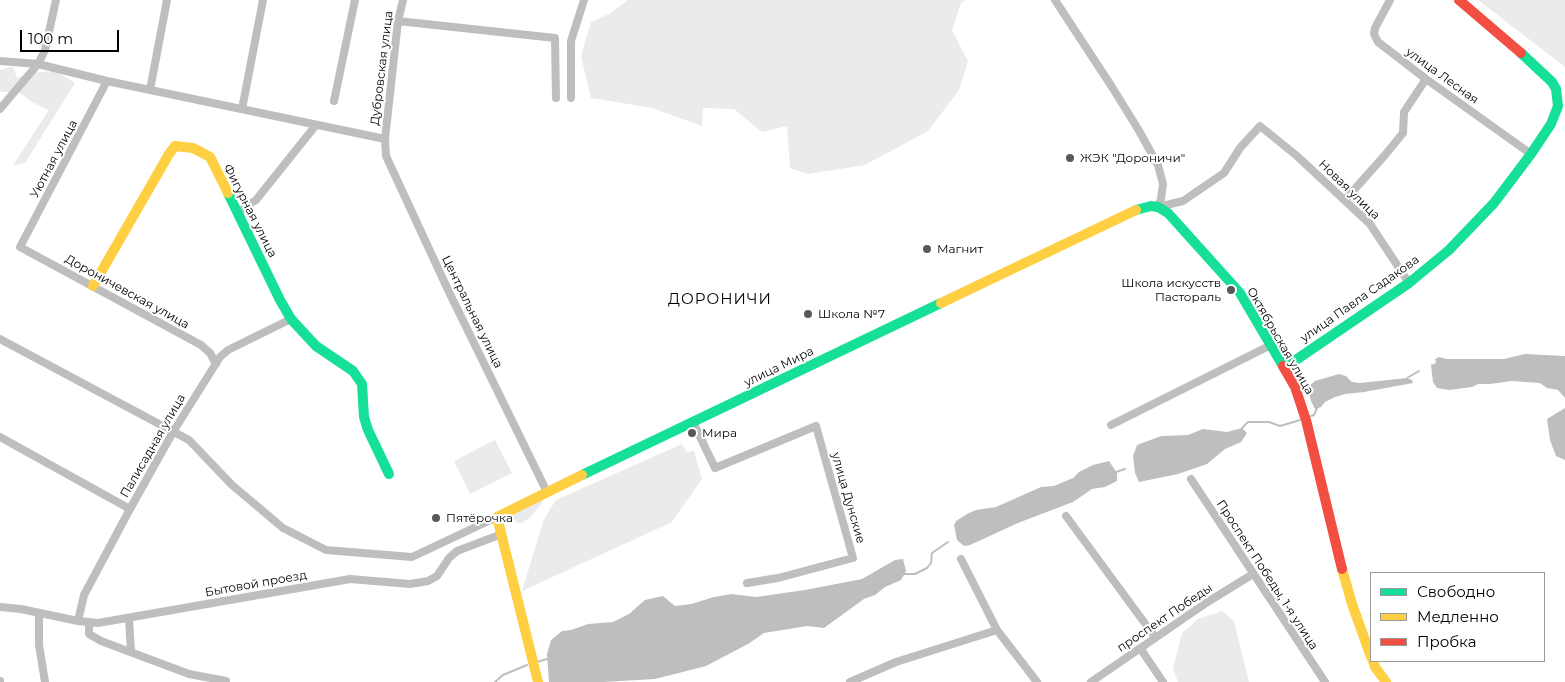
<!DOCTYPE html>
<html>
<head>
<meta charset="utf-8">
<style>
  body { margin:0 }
  #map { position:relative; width:1565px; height:682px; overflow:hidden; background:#fff; font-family:Montserrat,sans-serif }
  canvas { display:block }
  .legend { position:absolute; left:1370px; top:572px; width:175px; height:90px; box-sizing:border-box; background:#fff; border:1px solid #999; margin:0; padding:6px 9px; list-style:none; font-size:15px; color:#000 }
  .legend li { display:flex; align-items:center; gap:10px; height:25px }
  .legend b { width:25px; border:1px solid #999 }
  .scale { position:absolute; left:20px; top:30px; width:99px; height:22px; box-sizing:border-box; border:2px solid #000; border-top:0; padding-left:6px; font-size:15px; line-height:18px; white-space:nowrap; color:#000; -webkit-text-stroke:4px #fff; paint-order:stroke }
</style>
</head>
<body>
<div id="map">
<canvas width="1565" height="682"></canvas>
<ul class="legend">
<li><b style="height:6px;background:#16e098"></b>Свободно</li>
<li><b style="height:6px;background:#ffcf43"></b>Медленно</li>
<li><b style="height:6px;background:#f24e42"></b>Пробка</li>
</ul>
<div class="scale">100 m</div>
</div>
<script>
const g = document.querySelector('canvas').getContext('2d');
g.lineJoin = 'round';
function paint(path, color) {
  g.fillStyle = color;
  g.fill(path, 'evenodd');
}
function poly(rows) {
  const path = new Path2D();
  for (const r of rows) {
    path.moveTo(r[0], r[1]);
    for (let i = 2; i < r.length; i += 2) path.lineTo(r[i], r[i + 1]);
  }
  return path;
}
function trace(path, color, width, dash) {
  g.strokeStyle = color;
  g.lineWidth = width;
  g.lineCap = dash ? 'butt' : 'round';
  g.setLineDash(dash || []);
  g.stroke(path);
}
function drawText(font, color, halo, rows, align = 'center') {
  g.font = font + ' Montserrat,sans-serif';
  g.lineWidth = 4;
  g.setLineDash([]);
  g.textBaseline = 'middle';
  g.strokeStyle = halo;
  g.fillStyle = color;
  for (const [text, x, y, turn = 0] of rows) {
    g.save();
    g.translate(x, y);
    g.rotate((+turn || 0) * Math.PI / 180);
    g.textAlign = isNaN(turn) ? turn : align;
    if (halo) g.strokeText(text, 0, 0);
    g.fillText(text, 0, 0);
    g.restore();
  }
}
const green = poly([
  [628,0,966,0,961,3,952,30,968,61,959,90,928,131,865,165,808,174,790,168,787,126,762,132,734,109,703,108,702,126,652,108,591,98,581,56,591,22,609,14],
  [1478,0,1565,0,1565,67],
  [13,66,17,78,29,73,56,71,75,83,25,163,13,165,49,110,32,102,19,92,0,92,0,70],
  [495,440,512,473,470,494,454,461],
  [682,444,687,452,694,451,702,479,672,522,522,591,544,519,556,500],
  [542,499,542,503,530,518,521,523,518,523,513,520,513,514],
  [1222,611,1234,621,1249,682,1178,682,1173,669,1182,633,1198,619]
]);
const water = poly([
  [1525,354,1565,356,1565,398,1558,390,1547,388,1540,383,1512,381,1490,384,1478,384,1472,387,1449,390,1437,388,1433,382,1431,365,1436,363,1435,359,1439,357,1446,359,1504,359],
  [1339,374,1346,376,1352,382,1360,383,1407,378,1412,380,1413,383,1364,392,1345,394,1335,397,1325,402,1321,407,1315,409,1311,401,1308,387,1315,381],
  [1565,408,1565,460,1556,456,1550,440,1547,419],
  [1242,428,1247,433,1241,442,1225,449,1207,464,1178,474,1139,482,1135,473,1133,456,1137,445,1161,436,1188,435,1203,429,1227,432],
  [1109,461,1117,473,1117,481,1105,487,1092,489,1073,502,1018,523,970,545,964,546,957,540,954,525,956,521,967,514,976,510,996,507,1041,487,1054,486,1073,478,1079,472,1093,465],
  [903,559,906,571,901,580,885,587,875,595,864,599,824,628,807,626,764,633,748,644,706,666,655,679,604,682,549,682,547,654,551,640,562,631,571,630,588,624,613,622,629,614,645,600,663,596,675,606,691,604,714,597,731,594,756,597,805,590,862,579,895,560]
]);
const stream = poly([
  [1407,378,1419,371],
  [1311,416,1314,415,1317,408],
  [1242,428,1248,422,1269,422,1280,426,1300,420],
  [1116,472,1125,469],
  [904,574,915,574,927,568,931,563,932,553,948,542],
  [537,662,547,659],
  [495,682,503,675,527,665]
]);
const street = poly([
  [403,0,398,21,385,139,386,156,449,292,547,492],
  [1055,0,1112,87,1138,129,1158,165,1163,184,1161,199,1158,207],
  [1390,0,1375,28,1374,34,1378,42,1426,79,1531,154],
  [398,21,555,38,556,98],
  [0,61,38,64,107,81,385,139],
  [107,81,20,247,201,345,210,353,216,364],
  [150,90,167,0],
  [571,98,571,41,584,0],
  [334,101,355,0],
  [0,109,38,64,45,50,56,0],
  [242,109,263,0],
  [1345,200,1385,155,1403,133,1404,112,1426,79],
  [1158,207,1183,201,1224,173,1240,148,1260,126,1297,156,1370,224,1409,283],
  [238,212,256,200,316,125],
  [0,339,189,440,232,485,283,528,326,550,412,557,497,517],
  [693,422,715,468,816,426,853,558,778,578,747,583],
  [1111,425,1271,345],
  [0,437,130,509],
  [1191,479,1325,682],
  [1066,516,1155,637],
  [961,559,997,630,1037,682],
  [0,607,21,609,78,621,98,623,350,579,410,584,428,581,437,576,449,558,457,551,502,534],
  [39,613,39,645,45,682],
  [129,618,131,652],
  [78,621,84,595,130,509,173,432,220,357,228,350,291,319],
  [89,623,89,634,101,641,189,674,226,681],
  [1140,648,1163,682],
  [0,681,0,682],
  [850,682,896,662,997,630],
  [1091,682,1206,603,1253,574]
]);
const fast = poly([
  [228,193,280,300,291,319,316,346,353,371,362,384,364,417,368,430,389,474],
  [1136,210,1151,206,1158,207,1168,213,1240,293,1283,366],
  [1284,368,1409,283,1449,250,1494,203,1531,154,1551,124,1558,106,1556,89,1552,82,1521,53],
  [582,475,941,303]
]);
const slow = poly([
  [93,286,169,154,175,146,193,148,210,157,228,193],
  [941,303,1136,210],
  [1342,569,1352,604,1371,657],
  [1373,661,1375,667,1386,682],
  [538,682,497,517,582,475]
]);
const jam = poly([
  [1459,0,1521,53],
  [1283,366,1295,387,1306,420,1342,569]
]);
const markers = [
  [1070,158,5,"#595959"],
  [927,249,5,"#595959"],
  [1231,290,5,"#595959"],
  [808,314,5,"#595959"],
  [692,433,5,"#595959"],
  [436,518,5,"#595959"]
];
const streetNames = [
  ["Дубровская улица",382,68,-83],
  ["улица Лесная",1442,76,36],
  ["Уютная улица",54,159,-62],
  ["Новая улица",1349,190,44],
  ["Фигурная улица",250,211,63],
  ["Дороничевская улица",127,292,29],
  ["улица Павла Садакова",1360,299,-35],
  ["Центральная улица",472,312,64],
  ["Октябрьская улица",1280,341,60],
  ["улица Мира",779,367,-26],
  ["Палисадная улица",153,446,-60],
  ["улица Дунские",848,498,74],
  ["Проспект Победы, 1-я улица",1267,575,57],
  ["Бытовой проезд",256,584,-10],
  ["проспект Победы",1165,618,-34]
];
const poiNames = [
  ["ЖЭК \"Дороничи\"",1080,158],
  ["Магнит",937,249],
  ["Школа искусств",1221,283,"right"],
  ["Пастораль",1221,297,"right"],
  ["Школа №7",818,314],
  ["Мира",702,433],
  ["Пятёрочка",446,518]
];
const quarterNames = [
  ["ДОРОНИЧИ",720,300]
];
paint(green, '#ebebeb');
paint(water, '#bebebe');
trace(stream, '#bebebe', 2);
trace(street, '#bebebe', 8);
trace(fast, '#16e098', 10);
trace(slow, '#ffcf43', 10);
trace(jam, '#f24e42', 10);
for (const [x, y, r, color] of markers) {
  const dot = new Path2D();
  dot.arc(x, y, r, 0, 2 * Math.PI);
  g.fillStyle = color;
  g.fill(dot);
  trace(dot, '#fff', 2);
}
drawText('12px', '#000', '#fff', streetNames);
drawText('12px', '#000', '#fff', poiNames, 'left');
g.letterSpacing = '1px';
drawText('15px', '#000', '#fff', quarterNames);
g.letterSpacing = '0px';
</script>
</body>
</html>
